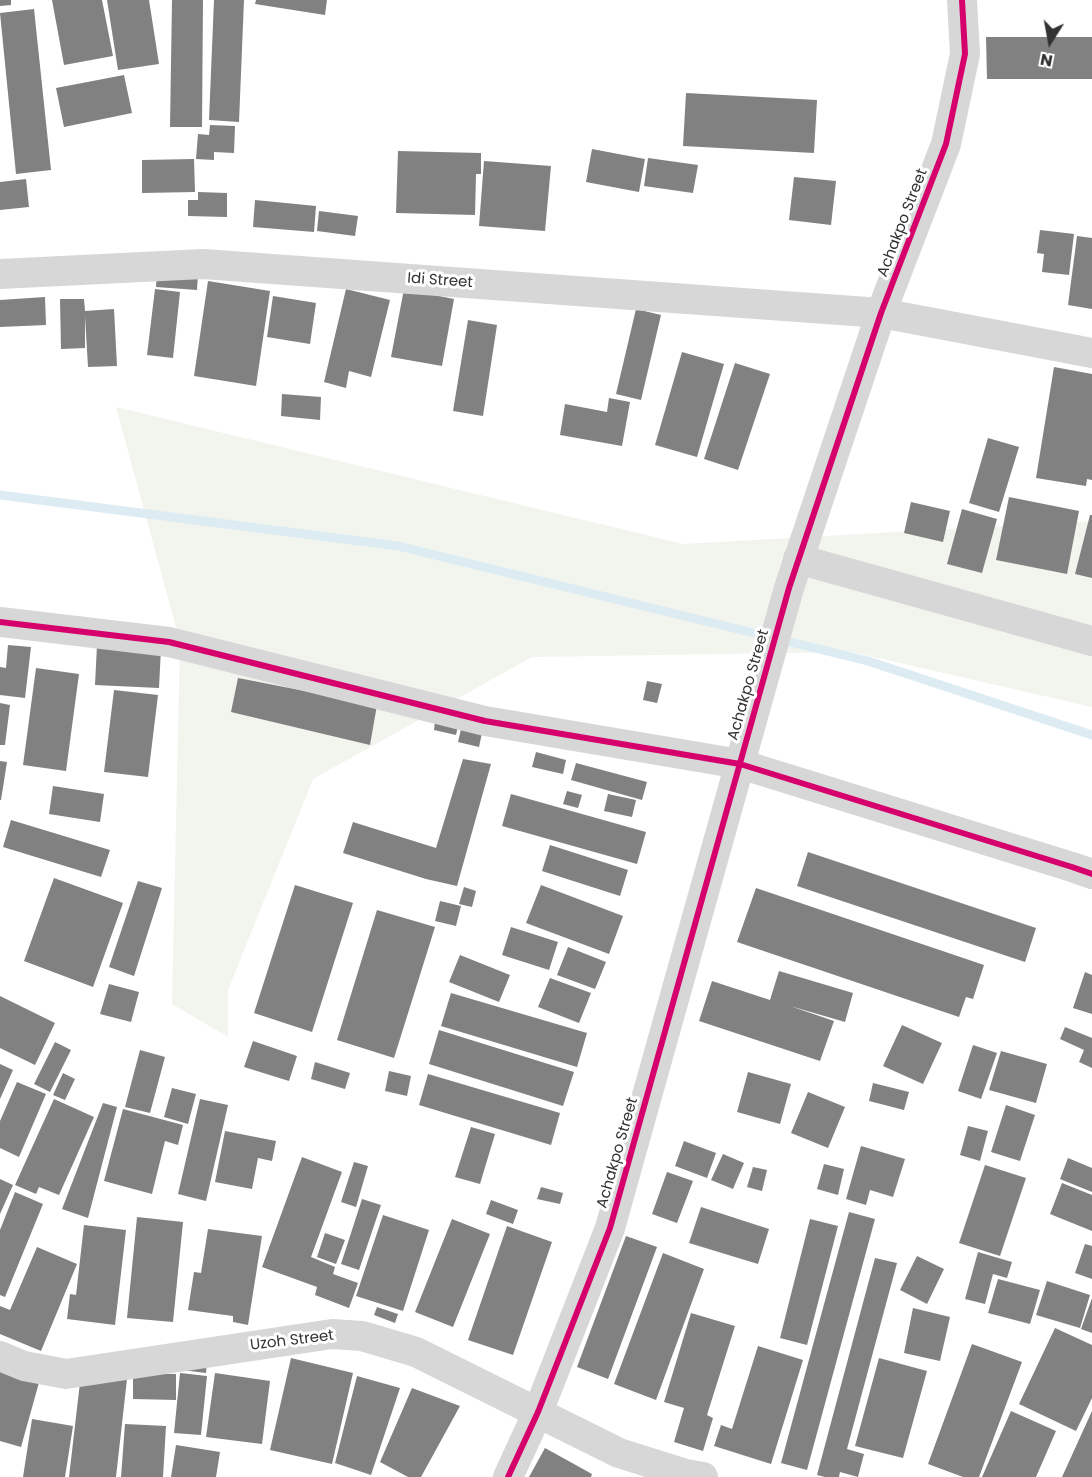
<!DOCTYPE html>
<html>
<head>
<meta charset="utf-8">
<style>
  body { margin:0 }
  #map { position:relative; width:1092px; height:1477px; overflow:hidden; background:#fff; font-family:Poppins,sans-serif }
  canvas { display:block }
  .north { position:absolute; left:1020px; top:12px; width:60px; height:60px; -webkit-text-stroke:4px #fff; paint-order:stroke; rotate:191deg; font-size:16px; font-weight:700; line-height:24px; text-align:center; color:#333 }
  .north::after { content:''; display:block; margin:auto; width:21px; height:27px; background:#333; clip-path:polygon(50% 0,100% 100%,50% 72%,0 100%) }
</style>
</head>
<body>
<div id="map">
<canvas width="1092" height="1477"></canvas>
<div class="north">N</div>
</div>
<script>
const g = document.querySelector('canvas').getContext('2d');
g.lineJoin = 'round';
function paint(path, color) {
  g.fillStyle = color;
  g.fill(path, 'evenodd');
}
function poly(rows) {
  const path = new Path2D();
  for (const r of rows) {
    path.moveTo(r[0], r[1]);
    for (let i = 2; i < r.length; i += 2) path.lineTo(r[i], r[i + 1]);
  }
  return path;
}
function trace(path, color, width, dash) {
  g.strokeStyle = color;
  g.lineWidth = width;
  g.lineCap = dash ? 'butt' : 'round';
  g.setLineDash(dash || []);
  g.stroke(path);
}
function drawText(font, color, halo, rows, align = 'center') {
  g.font = font + ' Poppins,sans-serif';
  g.lineWidth = 6;
  g.setLineDash([]);
  g.textBaseline = 'middle';
  g.strokeStyle = halo;
  g.fillStyle = color;
  for (const [text, x, y, turn = 0] of rows) {
    g.save();
    g.translate(x, y);
    g.rotate((+turn || 0) * Math.PI / 180);
    g.textAlign = isNaN(turn) ? turn : align;
    if (halo) g.strokeText(text, 0, 0);
    g.fillText(text, 0, 0);
    g.restore();
  }
}
const green = poly([
  [116,407,683,544,1092,521,1092,707,852,652,532,657,313,779,228,990,228,1037,172,1004,180,642]
]);
const stream = poly([
  [0,495,398,546,868,661,1092,735]
]);
const building = poly([
  [0,0,11,0,11,5,0,6],
  [52,0,102,0,113,56,64,65],
  [107,0,149,0,159,64,118,70],
  [172,0,203,0,202,127,170,127],
  [214,0,244,0,239,122,209,120],
  [256,0,327,0,325,15,255,4],
  [34,9,51,170,16,174,0,13],
  [986,37,1092,37,1092,79,987,79],
  [124,75,132,113,64,127,56,88],
  [686,93,817,100,814,153,683,146],
  [210,125,235,126,234,153,214,152,214,160,196,159,198,134,209,135],
  [592,149,645,159,639,192,586,182],
  [398,151,481,153,481,174,476,174,475,215,396,213],
  [648,158,698,165,693,193,644,186],
  [194,159,195,192,142,193,142,160],
  [484,161,551,166,545,231,479,226],
  [794,177,836,181,831,225,789,220],
  [26,179,29,207,0,210,0,182],
  [198,192,227,193,227,217,188,216,188,200,198,200],
  [255,200,316,206,314,232,253,227],
  [319,211,358,216,355,236,317,231],
  [1040,230,1074,234,1069,275,1042,272,1044,254,1037,253],
  [1077,236,1092,238,1092,309,1068,305],
  [157,271,198,274,197,290,156,287],
  [208,281,270,291,256,386,194,376],
  [155,289,180,292,173,358,147,355],
  [346,289,390,300,371,377,349,371,346,388,324,382],
  [404,289,454,299,442,366,391,357],
  [273,296,316,303,310,344,267,337],
  [45,297,46,325,0,327,0,300],
  [60,299,84,299,85,311,114,309,117,366,88,367,85,316,85,348,61,349],
  [636,309,661,315,641,400,616,394],
  [468,320,497,325,483,416,453,411],
  [682,352,724,364,697,457,655,445],
  [735,363,770,374,738,470,704,459],
  [1054,367,1092,374,1092,480,1087,479,1086,486,1036,478],
  [282,394,321,397,320,420,281,416],
  [609,398,630,402,622,446,560,435,565,404,607,412],
  [988,438,1019,447,999,512,969,503],
  [1009,497,1079,511,1067,574,996,560],
  [911,502,950,511,943,542,904,533],
  [962,509,997,519,982,573,947,564],
  [1090,515,1092,515,1092,578,1075,574],
  [8,645,31,647,25,698,0,695,0,667,6,668],
  [97,645,161,648,159,688,95,685],
  [36,668,79,674,66,771,23,765],
  [238,678,377,705,370,745,231,712],
  [647,681,662,684,657,703,643,700],
  [114,690,158,695,148,777,104,772],
  [0,703,10,705,5,745,0,745],
  [436,713,460,717,456,735,434,730],
  [461,729,482,733,479,747,458,742],
  [536,752,566,760,563,774,532,767],
  [463,759,491,764,457,886,426,879,343,853,353,822,436,848],
  [0,761,7,762,1,800,0,800],
  [576,763,647,782,642,800,571,780],
  [53,786,104,794,100,822,49,814],
  [567,791,582,795,578,808,563,804],
  [511,794,646,832,637,864,502,826],
  [608,794,636,800,632,817,604,811],
  [11,820,110,850,101,877,3,847],
  [550,845,628,870,620,896,542,871],
  [808,852,1036,928,1025,962,797,886],
  [54,878,123,903,93,987,24,961],
  [138,881,162,888,134,976,109,967],
  [295,885,353,903,312,1032,254,1013],
  [541,885,623,916,609,954,526,923],
  [464,887,476,891,472,907,459,904],
  [756,888,984,965,973,999,966,997,959,1017,737,942],
  [440,901,461,906,456,926,435,921],
  [377,910,435,927,394,1058,337,1040],
  [511,927,558,942,549,970,502,955],
  [568,947,606,962,595,989,557,975],
  [460,955,510,975,499,1002,449,982],
  [779,971,853,993,845,1022,790,1006,834,1021,820,1061,699,1021,712,981,770,1000],
  [1085,972,1092,975,1092,1014,1073,1008],
  [550,978,591,993,579,1023,538,1007],
  [109,984,139,992,131,1022,100,1014],
  [451,993,587,1033,577,1067,441,1026],
  [0,996,55,1023,35,1065,0,1048],
  [902,1025,942,1043,923,1084,883,1066],
  [1065,1027,1092,1038,1092,1068,1079,1062,1084,1050,1060,1039],
  [439,1030,574,1072,563,1106,429,1064],
  [253,1041,297,1056,289,1081,244,1067],
  [55,1042,71,1050,50,1092,34,1084],
  [973,1045,997,1053,981,1099,958,1091],
  [140,1050,165,1057,150,1113,125,1107],
  [1001,1051,1047,1064,1036,1103,989,1090],
  [315,1062,350,1073,345,1089,311,1079],
  [0,1064,13,1070,0,1099],
  [389,1071,411,1076,407,1096,385,1091],
  [748,1072,791,1084,780,1124,737,1112],
  [63,1073,75,1079,65,1100,53,1095],
  [428,1074,560,1113,551,1145,419,1105],
  [17,1082,46,1094,19,1157,0,1148,0,1121],
  [873,1083,909,1092,904,1110,869,1101],
  [172,1088,196,1094,188,1124,164,1117],
  [808,1092,845,1107,828,1148,791,1133],
  [54,1099,94,1117,59,1195,39,1187,36,1194,15,1185],
  [200,1099,228,1105,206,1201,178,1194],
  [103,1103,117,1107,88,1218,62,1209],
  [1006,1105,1035,1115,1020,1161,991,1152],
  [123,1109,183,1125,178,1145,165,1141,152,1194,104,1181],
  [968,1126,988,1131,980,1161,960,1155],
  [471,1127,495,1134,480,1184,455,1177],
  [225,1131,276,1141,272,1161,258,1158,252,1189,215,1182],
  [684,1141,716,1153,707,1178,675,1166],
  [861,1146,905,1159,893,1197,870,1190,866,1205,846,1199],
  [723,1154,744,1163,733,1189,711,1180],
  [302,1157,342,1172,311,1257,335,1267,333,1274,358,1283,349,1308,315,1295,317,1287,262,1267],
  [1068,1158,1092,1168,1092,1192,1060,1179],
  [354,1162,368,1166,356,1207,341,1202],
  [824,1164,844,1169,838,1195,817,1189],
  [985,1165,1026,1178,1000,1256,959,1243],
  [753,1167,767,1170,762,1191,747,1187],
  [667,1172,693,1181,677,1223,652,1214],
  [0,1179,13,1185,0,1214],
  [1062,1183,1092,1195,1092,1231,1050,1214],
  [541,1187,563,1193,560,1204,537,1199],
  [15,1192,43,1204,5,1297,0,1295,0,1230],
  [362,1199,381,1205,359,1270,341,1264],
  [491,1200,518,1210,513,1224,486,1214],
  [701,1207,769,1229,758,1264,689,1243],
  [849,1212,875,1219,807,1470,781,1463],
  [383,1215,429,1230,403,1311,356,1296],
  [137,1217,183,1222,173,1322,127,1318],
  [452,1219,490,1234,453,1327,415,1312],
  [810,1219,838,1226,807,1345,780,1338],
  [84,1225,126,1230,115,1325,67,1319,70,1294,76,1295],
  [507,1226,552,1242,513,1355,468,1340],
  [208,1229,262,1236,248,1325,233,1322,233,1316,188,1310,194,1272,201,1273],
  [325,1233,345,1240,336,1264,317,1257],
  [626,1236,657,1247,608,1379,577,1367],
  [1085,1244,1092,1246,1092,1279,1075,1273],
  [37,1247,77,1264,41,1351,0,1334,0,1306,10,1310],
  [978,1252,1012,1262,1007,1278,993,1274,985,1304,965,1299],
  [663,1253,704,1269,656,1400,614,1384],
  [917,1256,944,1269,927,1304,900,1290],
  [875,1258,897,1263,847,1449,864,1454,858,1477,840,1472,839,1477,825,1477,817,1475],
  [998,1279,1040,1290,1030,1324,988,1313],
  [1047,1281,1090,1295,1080,1328,1036,1315],
  [1092,1298,1092,1333,1081,1329],
  [377,1307,398,1314,395,1323,374,1315],
  [913,1308,950,1317,940,1361,904,1353],
  [691,1313,735,1326,707,1415,713,1418,703,1451,674,1442,684,1408,664,1402],
  [1055,1328,1092,1345,1092,1398,1076,1431,1019,1404],
  [972,1344,1022,1362,979,1477,963,1477,928,1464],
  [758,1346,803,1360,771,1464,714,1446,721,1425,732,1429],
  [291,1358,353,1373,332,1464,270,1450],
  [879,1358,927,1371,903,1458,855,1446],
  [207,1363,206,1373,182,1370],
  [0,1367,40,1379,21,1447,0,1441],
  [180,1373,207,1376,201,1435,174,1433],
  [215,1373,270,1381,262,1444,206,1437],
  [81,1374,127,1379,116,1477,69,1477],
  [133,1374,176,1374,176,1400,133,1399],
  [357,1376,400,1388,371,1475,335,1463],
  [412,1388,460,1406,421,1477,408,1477,380,1462],
  [1011,1411,1056,1431,1036,1477,982,1477],
  [1092,1411,1092,1477,1062,1477],
  [32,1419,73,1426,65,1477,23,1477],
  [125,1424,166,1426,163,1477,121,1477],
  [176,1445,220,1452,216,1477,171,1477],
  [545,1448,592,1474,591,1477,529,1477]
]);
const minor = poly([
  [0,274,203,264,881,313,1092,353],
  [798,559,1092,641],
  [0,622,169,642,485,721,740,764,1072,867,1092,874],
  [0,1356,24,1366,66,1374,332,1334,362,1336,416,1352,619,1453,686,1474,703,1477],
  [508,1477,538,1412,610,1228,789,588,881,313,946,144,965,54,962,0]
]);
const cycleway = poly([
  [0,622,169,642,485,721,740,764,1072,867,1092,874],
  [508,1477,538,1412,610,1228,789,588,881,313,946,144,965,54,962,0]
]);
const streetNames = [
  ["Achakpo Street",903,223,-69],
  ["Idi Street",440,281,4],
  ["Achakpo Street",749,685,-74],
  ["Achakpo Street",618,1153,-74],
  ["Uzoh Street",292,1341,-7]
];
paint(green, '#f1f5ed');
trace(stream, '#ddebf3', 9);
paint(building, '#818181');
trace(minor, '#d7d7d7', 30);
trace(cycleway, '#d6006c', 6);
drawText('15px', '#333', '#fff', streetNames);
</script>
</body>
</html>
